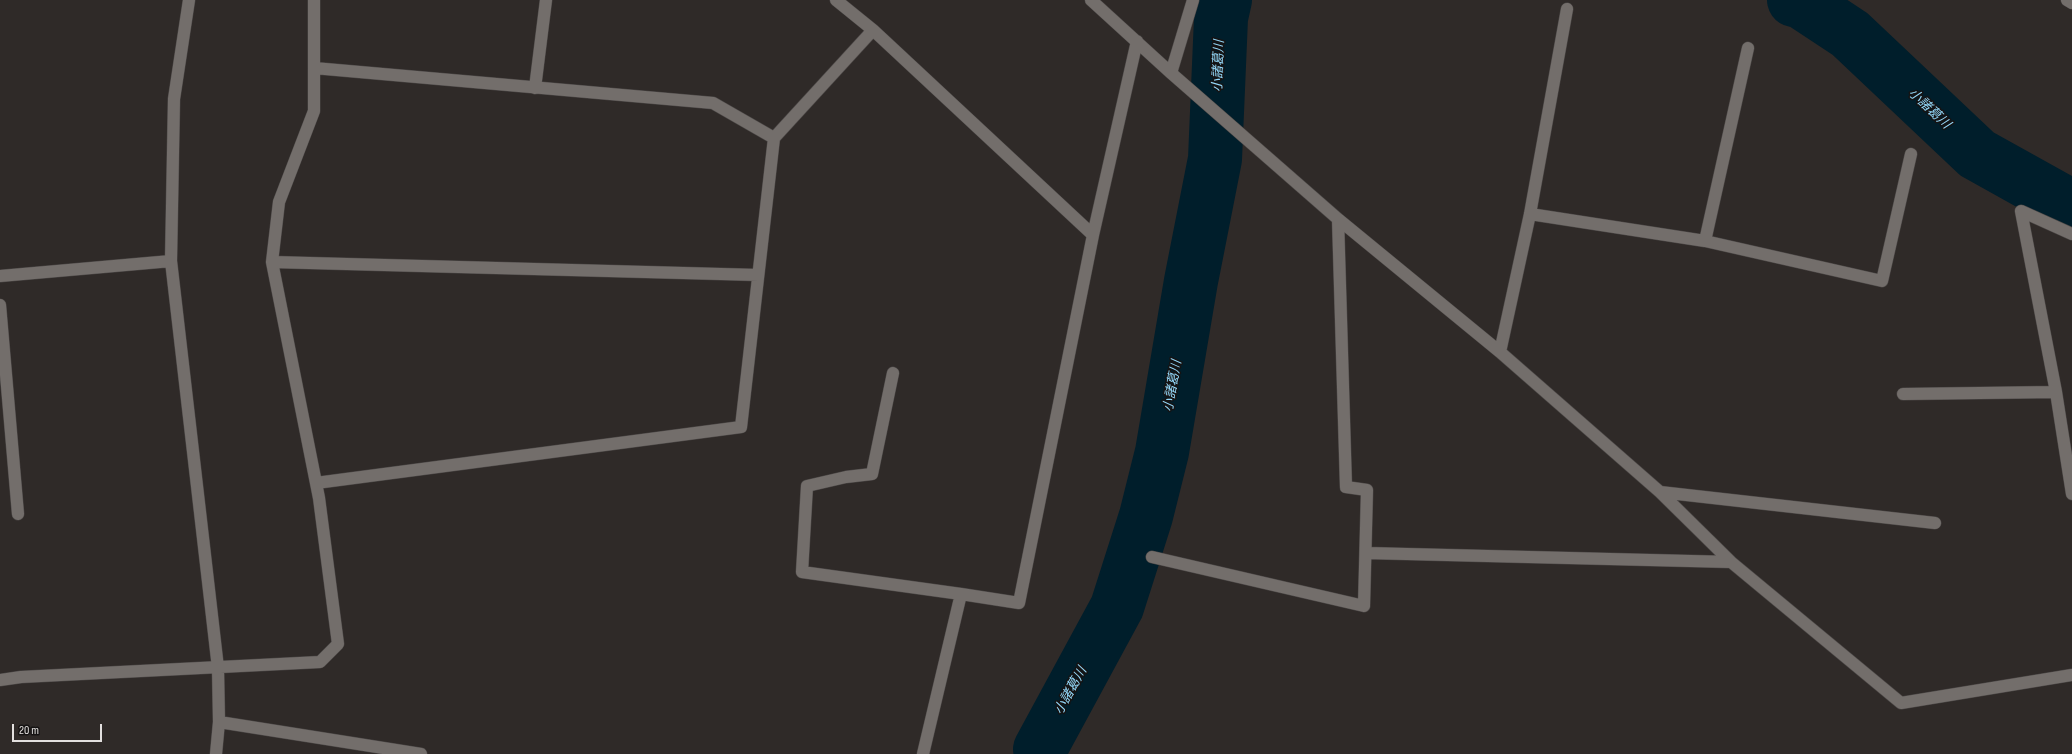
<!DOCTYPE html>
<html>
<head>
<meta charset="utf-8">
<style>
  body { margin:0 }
  #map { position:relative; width:2072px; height:754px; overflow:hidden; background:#2f2a28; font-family:"Sofia Sans Condensed",sans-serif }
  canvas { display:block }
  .scale { position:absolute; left:12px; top:724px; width:90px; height:18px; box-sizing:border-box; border:2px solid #e3e0df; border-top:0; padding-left:5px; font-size:12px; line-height:14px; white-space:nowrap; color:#e3e0df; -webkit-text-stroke:3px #151313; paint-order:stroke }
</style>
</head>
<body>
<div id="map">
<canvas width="2072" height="754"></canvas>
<div class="scale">20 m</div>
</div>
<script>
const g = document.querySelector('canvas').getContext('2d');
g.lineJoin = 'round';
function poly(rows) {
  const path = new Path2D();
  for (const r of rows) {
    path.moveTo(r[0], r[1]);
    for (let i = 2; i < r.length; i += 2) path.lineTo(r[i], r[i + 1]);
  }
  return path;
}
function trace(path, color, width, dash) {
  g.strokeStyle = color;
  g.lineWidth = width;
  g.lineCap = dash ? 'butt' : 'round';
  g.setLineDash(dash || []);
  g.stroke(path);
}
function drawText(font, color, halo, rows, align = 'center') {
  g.font = font + ' "Sofia Sans Condensed","Noto Sans JP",sans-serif';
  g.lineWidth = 3;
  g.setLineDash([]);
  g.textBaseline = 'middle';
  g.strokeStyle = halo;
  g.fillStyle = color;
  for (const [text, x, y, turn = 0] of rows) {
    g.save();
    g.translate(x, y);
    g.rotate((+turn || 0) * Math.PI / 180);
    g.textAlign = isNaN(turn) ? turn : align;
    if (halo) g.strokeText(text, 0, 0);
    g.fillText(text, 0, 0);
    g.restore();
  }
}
const river = poly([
  [1794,0,1800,1,1850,34,1977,154,2072,207],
  [1040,749,1117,607,1146,516,1162,452,1191,281,1215,159,1221,18,1225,0]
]);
const street = poly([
  [189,0,174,99,171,261,218,668,219,722,216,754],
  [836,0,873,30,1093,235],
  [1091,0,1171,73,1338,219,1500,352,1660,492,1731,562,1901,703,2072,675],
  [2067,0,2072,3],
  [314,68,713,103,774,138],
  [1171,73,1193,0],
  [535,88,546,0],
  [1530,214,1705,241,1882,281,1911,154],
  [2072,234,2021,211,2056,392,2072,494],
  [1705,241,1748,48],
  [272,262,758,275],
  [0,276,171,261],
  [0,305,18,514],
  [1500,352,1530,214,1567,9],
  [893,373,872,474,846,477,807,486,802,572,961,594,923,754],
  [1903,394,2056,392],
  [316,483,741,427,774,138,873,30],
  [1660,492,1935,523],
  [1366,553,1731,562],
  [1152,557,1364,606,1367,490,1346,487,1338,219],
  [961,594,1019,603,1093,235,1137,41],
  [0,680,21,677,320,662,338,644,319,498,272,262,279,202,314,111,314,0],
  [219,722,421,754]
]);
const waterNames = [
  ["小諸葛川",1219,66,-88],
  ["小諸葛川",1929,109,43],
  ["小諸葛川",1173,386,-80],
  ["小諸葛川",1071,691,-61]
];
trace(river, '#001e2b', 54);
trace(street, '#4c4847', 13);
trace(street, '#736e6b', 12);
drawText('italic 13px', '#94d9fa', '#151313', waterNames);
</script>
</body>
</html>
